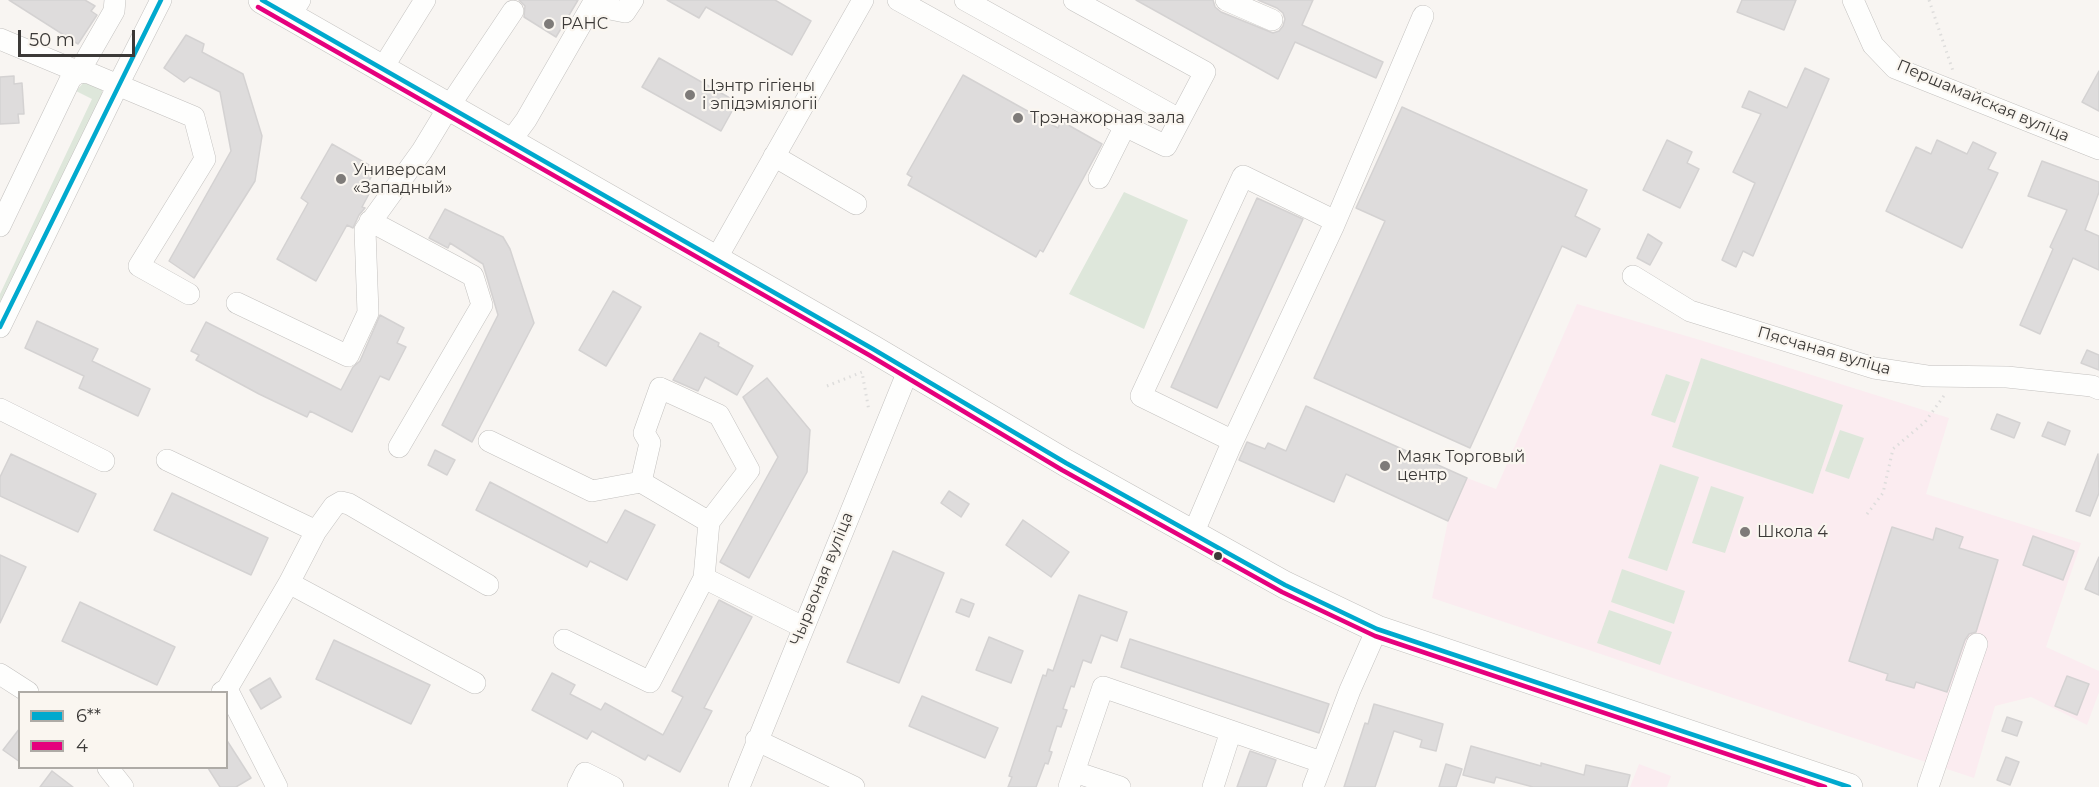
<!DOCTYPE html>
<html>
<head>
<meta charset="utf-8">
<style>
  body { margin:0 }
  #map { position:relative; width:2099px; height:787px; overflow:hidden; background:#f8f5f2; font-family:Montserrat,sans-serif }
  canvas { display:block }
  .legend { position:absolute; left:18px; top:691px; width:210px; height:78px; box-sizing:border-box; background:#faf6f0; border:2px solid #aeaba6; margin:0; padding:8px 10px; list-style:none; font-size:18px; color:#3c3a38 }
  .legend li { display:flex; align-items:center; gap:12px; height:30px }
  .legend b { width:30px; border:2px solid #aeaba6 }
  .scale { position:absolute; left:18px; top:30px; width:117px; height:27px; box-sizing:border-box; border:3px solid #3c3a38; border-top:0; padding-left:8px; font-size:18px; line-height:21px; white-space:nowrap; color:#3c3a38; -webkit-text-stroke:4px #faf6f0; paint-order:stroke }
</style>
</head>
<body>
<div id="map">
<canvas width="2099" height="787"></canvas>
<ul class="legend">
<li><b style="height:8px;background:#00a9ce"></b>6**</li>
<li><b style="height:8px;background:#e5007d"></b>4</li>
</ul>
<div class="scale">50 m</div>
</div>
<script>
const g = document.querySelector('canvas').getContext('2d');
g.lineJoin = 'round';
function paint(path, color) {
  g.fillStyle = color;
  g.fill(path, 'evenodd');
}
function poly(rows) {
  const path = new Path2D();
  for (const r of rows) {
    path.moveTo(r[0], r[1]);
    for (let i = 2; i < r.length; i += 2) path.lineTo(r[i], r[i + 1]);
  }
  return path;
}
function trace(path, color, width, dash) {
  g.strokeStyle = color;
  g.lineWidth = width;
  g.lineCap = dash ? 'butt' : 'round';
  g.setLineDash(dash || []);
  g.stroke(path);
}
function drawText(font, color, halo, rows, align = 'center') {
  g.font = font + ' Montserrat,sans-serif';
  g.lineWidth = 4.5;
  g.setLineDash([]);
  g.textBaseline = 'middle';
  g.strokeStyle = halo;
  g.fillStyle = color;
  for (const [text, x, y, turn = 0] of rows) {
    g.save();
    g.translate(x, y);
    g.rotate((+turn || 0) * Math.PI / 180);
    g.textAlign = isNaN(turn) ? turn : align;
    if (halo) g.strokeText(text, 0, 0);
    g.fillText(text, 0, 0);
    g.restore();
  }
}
const education = poly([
  [1577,304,1700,340,1949,418,1926,494,2081,543,2046,647,2099,671,2099,692,2087,725,2031,697,1995,706,1974,778,1432,598,1448,521,1467,478,1496,489],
  [1639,764,1671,776,1667,787,1630,787]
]);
const green = poly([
  [84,82,102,88,102,95,0,313,0,294,92,99,76,91],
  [1124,192,1188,220,1144,329,1069,294],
  [1701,358,1843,405,1813,494,1672,447],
  [1666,374,1690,382,1675,423,1651,415],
  [1840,430,1864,438,1849,479,1825,471],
  [1660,464,1699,477,1667,571,1628,558],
  [1711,486,1744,497,1725,553,1692,543],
  [1622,569,1685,591,1674,624,1611,602],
  [1609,610,1672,632,1660,665,1597,643]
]);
const building = poly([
  [9,0,85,0,95,6,91,11,97,15,78,44,9,0],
  [519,0,578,0,556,37,524,17,525,6,519,0],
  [667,0,775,0,811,21,792,55,706,7,699,18,667,0],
  [1136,0,1213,0,1215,7,1221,12,1273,33,1279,31,1283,26,1285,19,1283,13,1277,8,1258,0,1313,0,1302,25,1383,62,1376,78,1295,42,1278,79,1136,0],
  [1742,0,1796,0,1784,30,1737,12,1742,0],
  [186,35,204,44,202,52,243,74,262,136,255,181,194,278,169,261,231,151,220,92,190,77,184,82,164,68,186,35],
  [659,58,737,102,721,131,642,87,659,58],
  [1805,68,1829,79,1753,256,1743,251,1736,267,1722,260,1755,183,1733,172,1761,114,1742,107,1749,91,1787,108,1805,68],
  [2099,71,2099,111,2082,102,2099,71],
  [963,75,1058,128,1061,121,1102,144,1043,252,1040,250,1036,257,908,185,912,177,907,174,963,75],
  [14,76,14,84,22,83,24,114,18,114,19,123,0,124,0,77,14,76],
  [1402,107,1587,190,1575,216,1600,229,1586,257,1562,246,1470,448,1314,378,1385,221,1356,208,1402,107],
  [1667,140,1692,152,1687,163,1699,169,1680,208,1643,190,1667,140],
  [1937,140,1967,154,1973,142,1996,153,1988,169,1998,173,1962,248,1886,211,1916,147,1931,154,1937,140],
  [332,144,376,169,364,189,370,192,362,207,365,208,359,215,353,228,347,225,316,281,277,259,308,203,301,198,332,144],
  [2042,161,2099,182,2099,192,2085,230,2099,236,2099,270,2073,258,2040,334,2020,325,2053,249,2050,247,2067,210,2028,196,2042,161],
  [1257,198,1303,219,1217,408,1171,387,1257,198],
  [445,209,503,237,510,249,534,323,472,442,442,425,498,315,483,264,450,243,448,248,429,238,445,209],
  [1648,234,1662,243,1650,265,1637,258,1648,234],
  [613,291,641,307,606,366,579,350,613,291],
  [380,315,404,328,397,343,406,347,389,380,380,376,352,432,310,411,307,417,259,394,196,360,199,355,191,351,206,322,341,390,353,367,360,361,380,315],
  [37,321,98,349,92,361,150,389,138,416,79,388,84,376,25,348,37,321],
  [700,333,719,343,718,346,753,366,737,395,705,377,698,391,673,380,700,333],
  [2087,350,2099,355,2099,370,2081,363,2087,350],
  [767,378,810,430,807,472,749,578,720,562,778,457,743,397,767,378],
  [1306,406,1467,478,1448,521,1346,474,1334,502,1239,460,1247,442,1265,449,1268,443,1286,451,1306,406],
  [1997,414,2020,423,2014,438,1991,429,1997,414],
  [2048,422,2070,431,2065,445,2042,436,2048,422],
  [435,450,455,460,447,475,428,465,435,450],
  [11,454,96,494,78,532,0,496,0,477,11,454],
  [2098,454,2099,493,2090,516,2076,511,2098,454],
  [490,482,607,543,625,510,655,525,627,580,590,561,587,567,476,510,490,482],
  [949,491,969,504,961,517,941,503,949,491],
  [172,493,268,538,251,575,154,530,172,493],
  [1023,520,1069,552,1051,577,1006,545,1023,520],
  [1892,527,1933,540,1936,528,1963,537,1959,548,1998,560,1976,632,1969,634,1965,640,1947,692,1916,682,1914,688,1886,680,1888,674,1849,661,1892,527],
  [2033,536,2074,551,2063,580,2023,565,2033,536],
  [893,551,944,573,899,683,847,662,893,551],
  [0,555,26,567,0,623,0,555],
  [2099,557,2099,595,2085,589,2099,557],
  [1079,595,1127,612,1117,641,1101,635,1091,663,1083,660,1074,687,1071,686,1063,709,1067,710,1061,727,1057,726,1049,751,1052,752,1048,764,1045,763,1036,787,1008,787,1012,777,1009,776,1043,675,1046,676,1048,669,1053,671,1079,595],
  [961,599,974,604,969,617,956,612,961,599],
  [719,600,752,617,704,708,712,711,680,772,648,755,645,760,592,731,587,739,532,710,552,673,575,685,570,694,601,710,605,703,663,735,683,697,672,691,719,600],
  [80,602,175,647,157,685,62,641,80,602],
  [989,637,1023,651,1011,683,976,670,989,637],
  [1130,639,1329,704,1319,733,1121,667,1130,639],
  [334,640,430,685,411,724,316,679,334,640],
  [2067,676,2089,684,2077,715,2055,706,2067,676],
  [270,678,281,697,261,709,250,690,270,678],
  [922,696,998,728,985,758,909,726,922,696],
  [1374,704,1443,724,1436,751,1420,747,1422,740,1394,731,1375,787,1344,787,1365,723,1368,724,1374,704],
  [2007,717,2022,722,2017,736,2002,731,2007,717],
  [20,728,20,762,3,750,20,728],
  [226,739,251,778,236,787,220,787,208,768,226,768,226,739],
  [1471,746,1541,766,1541,763,1584,775,1586,765,1630,775,1627,787,1533,787,1496,777,1494,783,1463,775,1471,746],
  [1250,751,1276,760,1266,787,1237,787,1250,751],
  [2006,757,2019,762,2010,785,1997,780,2006,757],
  [1446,764,1462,769,1456,787,1439,787,1446,764],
  [52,771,73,787,40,787,52,771]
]);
const path = poly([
  [1929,0,1953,71],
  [827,386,862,372,869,411],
  [1867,514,1883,493,1893,449,1925,422,1946,393]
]);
const minor = poly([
  [898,0,1125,126,1166,146,1205,72,1074,0],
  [965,0,1179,119],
  [1226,0,1272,20],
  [1853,0,1873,45,1895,68,2099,149],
  [594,2,600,7,625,12,633,0],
  [290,16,300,0],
  [0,39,79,72,114,11,115,0],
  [382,69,425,0],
  [509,143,526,120,595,0],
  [774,156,856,204],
  [1099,178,1125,126],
  [370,221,473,276,482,305,399,447],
  [0,226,71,78,79,72,89,73,194,117,205,159,139,266,189,294],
  [715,261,863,0],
  [1633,276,1690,311,1874,368,1927,376,2007,377,2092,386,2099,389],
  [237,303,348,356,368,313,365,230,422,151,448,108,513,11],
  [0,327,118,85,161,0],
  [0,409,104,461],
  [489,441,592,491,641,482,709,522],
  [1233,441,1141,396,1243,176,1335,221],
  [167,460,316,531],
  [641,482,650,443,644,433,660,388,719,415,749,470,709,522,704,578],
  [1193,534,1231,445,1334,225,1423,16],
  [289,583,475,683],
  [564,640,650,682,704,578,803,627],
  [0,674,28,692],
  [227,689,277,787],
  [222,692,227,689,289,583,316,531,334,506,341,502,349,504,488,585],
  [756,740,854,787],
  [108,768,123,787],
  [1075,772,1120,787],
  [578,787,585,773,613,787],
  [739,787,908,371],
  [1069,787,1103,687,1321,762],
  [1213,787,1231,731],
  [1313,787,1350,690,1377,629],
  [1928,787,1977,644]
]);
const major = poly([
  [262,0,873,349,1066,463,1285,585,1377,629,1849,787]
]);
const bus1 = poly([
  [262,0,873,349,1066,463,1285,585,1377,629,1849,787],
  [0,327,161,0]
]);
const bus2 = poly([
  [258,7,869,355,1062,470,1282,592,1375,636,1825,787]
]);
const markers = [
  [549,24,6,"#7e7b79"],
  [690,95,6,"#7e7b79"],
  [1018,118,6,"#7e7b79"],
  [341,179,6,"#7e7b79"],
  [1385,466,6,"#7e7b79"],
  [1745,532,6,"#7e7b79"],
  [1218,556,5,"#3c3a38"]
];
const poiNames = [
  ["РАНС",561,24],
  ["Цэнтр гігіены",702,86],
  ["і эпідэміялогіі",702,104],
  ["Трэнажорная зала",1030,118],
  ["Универсам",353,170],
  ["«Западный»",353,188],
  ["Маяк Торговый",1397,457],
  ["центр",1397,475],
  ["Школа 4",1757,532]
];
const streetNames = [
  ["Першамайская вуліца",1983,101,23],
  ["Пясчаная вуліца",1824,351,16],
  ["Чырвоная вуліца",822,579,-68]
];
paint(education, '#fbecf0');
paint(green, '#dee7db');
paint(building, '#dedcdc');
trace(building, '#d4d2d2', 1.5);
trace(minor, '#c3c1bf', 22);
trace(major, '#c3c1bf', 28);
trace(path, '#dedddc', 3, [1.5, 4.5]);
trace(minor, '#fefefd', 21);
trace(major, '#fefefd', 27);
trace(bus1, '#00a9ce', 4.5);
trace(bus2, '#e5007d', 4.5);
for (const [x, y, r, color] of markers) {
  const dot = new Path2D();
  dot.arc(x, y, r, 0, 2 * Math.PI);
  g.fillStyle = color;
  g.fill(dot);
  trace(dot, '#faf6f0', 2);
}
drawText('16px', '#3c3a38', '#faf6f0', poiNames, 'left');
drawText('16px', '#3c3a38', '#faf6f0', streetNames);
</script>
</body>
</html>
